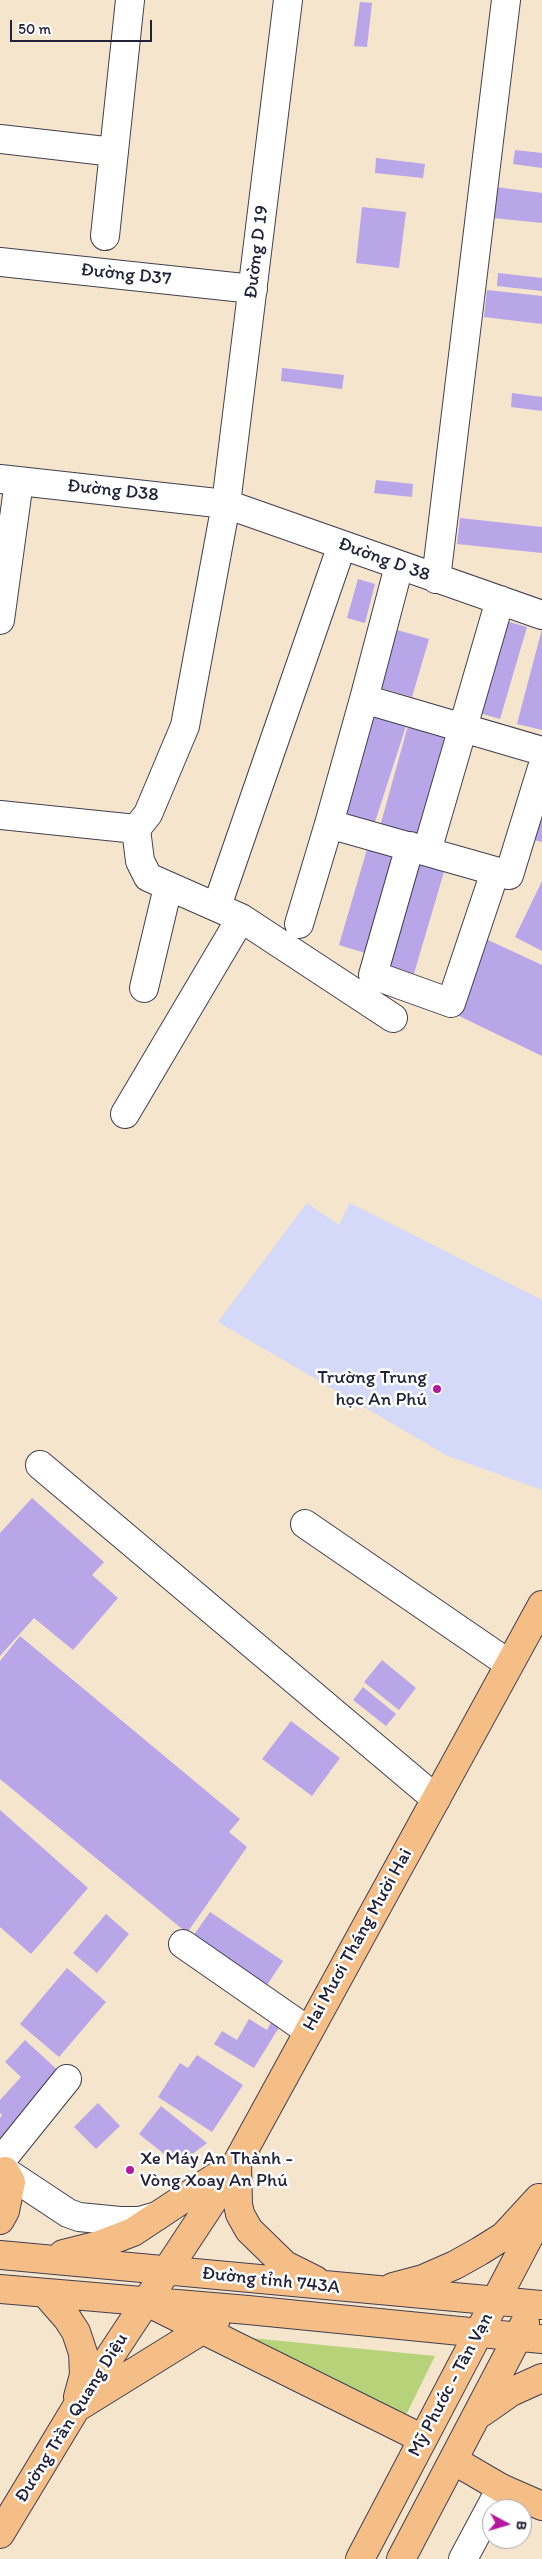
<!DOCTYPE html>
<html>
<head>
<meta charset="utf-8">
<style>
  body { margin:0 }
  #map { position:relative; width:542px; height:2559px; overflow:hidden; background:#f4e5cc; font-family:Itim,sans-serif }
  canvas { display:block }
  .north { position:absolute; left:482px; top:2499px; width:50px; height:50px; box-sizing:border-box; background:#fff; border:1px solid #a7a7b1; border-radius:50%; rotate:96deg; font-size:14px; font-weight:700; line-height:20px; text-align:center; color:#22223b }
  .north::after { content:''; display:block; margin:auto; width:18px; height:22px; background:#b5179e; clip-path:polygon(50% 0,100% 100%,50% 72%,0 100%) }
  .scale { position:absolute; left:10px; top:20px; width:142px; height:22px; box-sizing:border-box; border:2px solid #22223b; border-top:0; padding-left:6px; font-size:15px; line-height:18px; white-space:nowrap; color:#22223b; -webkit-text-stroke:4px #fff; paint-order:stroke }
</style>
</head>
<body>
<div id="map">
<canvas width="542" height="2559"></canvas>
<div class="north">B</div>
<div class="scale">50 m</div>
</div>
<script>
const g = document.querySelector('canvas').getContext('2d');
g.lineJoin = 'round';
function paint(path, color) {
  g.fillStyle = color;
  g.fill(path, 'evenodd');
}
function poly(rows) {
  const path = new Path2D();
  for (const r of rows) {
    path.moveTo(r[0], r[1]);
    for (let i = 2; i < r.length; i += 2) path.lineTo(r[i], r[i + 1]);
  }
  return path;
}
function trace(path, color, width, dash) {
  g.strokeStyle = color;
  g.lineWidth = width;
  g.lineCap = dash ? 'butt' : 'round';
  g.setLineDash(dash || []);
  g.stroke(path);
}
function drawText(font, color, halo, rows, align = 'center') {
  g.font = font + ' Itim,sans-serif';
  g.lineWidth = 5;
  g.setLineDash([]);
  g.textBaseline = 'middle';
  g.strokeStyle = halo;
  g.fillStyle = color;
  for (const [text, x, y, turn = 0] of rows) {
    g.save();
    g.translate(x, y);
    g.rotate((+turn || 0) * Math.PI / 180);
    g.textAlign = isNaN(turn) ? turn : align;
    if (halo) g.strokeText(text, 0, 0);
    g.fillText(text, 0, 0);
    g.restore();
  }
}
const built = poly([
  [307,1203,339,1225,350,1203,542,1300,542,1490,448,1456,218,1322]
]);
const green = poly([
  [251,2338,435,2356,404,2419]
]);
const building = poly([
  [360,2,372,3,367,47,354,46],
  [515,150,542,153,542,168,513,164],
  [376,158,425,164,423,178,375,173],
  [496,187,542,193,542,223,493,218],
  [362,207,406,212,399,268,356,263],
  [498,273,542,278,542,291,497,286],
  [487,290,542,296,542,324,484,317],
  [282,368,344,375,342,389,281,381],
  [512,393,542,397,542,411,511,407],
  [376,480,413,484,412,497,374,493],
  [460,518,542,527,542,553,457,544],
  [358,579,375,584,365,623,347,618],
  [496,618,527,627,500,719,469,710],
  [542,629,542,730,517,724],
  [397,630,429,639,412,697,381,688],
  [373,712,407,723,374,825,340,814],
  [409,722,447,732,417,840,379,830],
  [542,784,542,842,526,838],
  [370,839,406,850,375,956,339,945],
  [411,855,446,865,413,977,378,966],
  [542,881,542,951,515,937],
  [486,939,542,965,542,1056,455,1014],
  [32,1498,104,1562,92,1575,118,1598,73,1650,34,1618,0,1656,0,1533],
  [20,1636,240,1819,229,1832,247,1847,187,1933,0,1779,0,1661],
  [382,1660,416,1688,399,1710,364,1682],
  [363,1687,396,1714,386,1726,353,1700],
  [291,1721,340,1758,312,1796,262,1759],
  [0,1810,88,1888,31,1954,0,1927],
  [210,1912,283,1961,265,1988,191,1939],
  [106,1914,129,1934,97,1973,73,1953],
  [67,1968,106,2002,59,2057,20,2024],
  [249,2019,267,2030,273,2019,281,2024,254,2068,214,2044,222,2031,237,2040],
  [25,2040,64,2076,4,2142,0,2138,0,2118,2,2115,0,2113,0,2100,21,2077,5,2062],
  [197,2055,243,2085,212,2132,158,2097,180,2063,188,2068],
  [98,2103,120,2126,96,2149,74,2127],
  [161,2106,207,2143,178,2165,139,2134]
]);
const minor = poly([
  [0,139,114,152],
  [105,236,130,0],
  [0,262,253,289],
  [0,479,226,504,542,615],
  [399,566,364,699,542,751],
  [436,579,506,0],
  [0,620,19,481],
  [364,699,329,824,509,875,542,768],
  [0,815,136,829,148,814,185,726,226,504,288,0],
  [136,829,140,861,148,877,241,918,393,1018],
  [410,846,373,975,451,1003,495,872],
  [427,851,500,600],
  [217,906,342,545],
  [299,924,329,824],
  [144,988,168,887],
  [125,1114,241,918],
  [40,1465,436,1799],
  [305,1524,509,1664],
  [183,1944,307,2030],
  [0,2162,67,2079],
  [0,2168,68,2213,79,2217,120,2221,140,2221,157,2216],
  [463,2559,501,2488]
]);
const major = poly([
  [237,2163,238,2204,240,2214,249,2230,285,2265,315,2280],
  [0,2220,5,2211,11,2182,5,2171],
  [63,2254,99,2245,133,2232,225,2171],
  [0,2255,542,2305],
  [393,2287,423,2279,455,2265,480,2251,504,2236,539,2198],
  [0,2289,248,2310,542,2339],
  [46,2294,67,2318,76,2332,83,2353,84,2375,78,2397],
  [159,2308,423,2439],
  [81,2405,215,2322],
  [481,2413,511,2392,542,2378],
  [453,2460,501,2488,542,2506],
  [0,2534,76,2408,233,2170,542,1605],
  [360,2559,542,2212],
  [401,2559,525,2323]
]);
const markers = [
  [437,1389,5,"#b5179e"],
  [130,2170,5,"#b5179e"]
];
const streetNames = [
  ["Đường D 19",257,252,-83],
  ["Đường D37",126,275,6],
  ["Đường D38",113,491,6],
  ["Đường D 38",384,560,20],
  ["Hai Mươi Tháng Mười Hai",358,1940,-61],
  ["Đường tỉnh 743A",271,2281,6],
  ["Mỹ Phước - Tân Vạn",451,2385,-62],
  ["Đường Trần Quang Diệu",72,2418,-58]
];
const poiNames = [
  ["Trường Trung",427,1378],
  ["học An Phú",427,1400],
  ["Xe Máy An Thành -",140,2159,"left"],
  ["Vòng Xoay An Phú",140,2181,"left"]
];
paint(built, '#d4d8f9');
paint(green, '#b6d37a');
paint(building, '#b8a6e9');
trace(minor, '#423f51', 30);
trace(major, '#423f51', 30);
trace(minor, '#fff', 28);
trace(major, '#f6be87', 28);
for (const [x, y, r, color] of markers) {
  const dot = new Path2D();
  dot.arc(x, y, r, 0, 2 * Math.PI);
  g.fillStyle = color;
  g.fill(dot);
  trace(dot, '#fff', 2);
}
drawText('19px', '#22223b', '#fff', streetNames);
drawText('19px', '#22223b', '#fff', poiNames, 'right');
</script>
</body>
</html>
